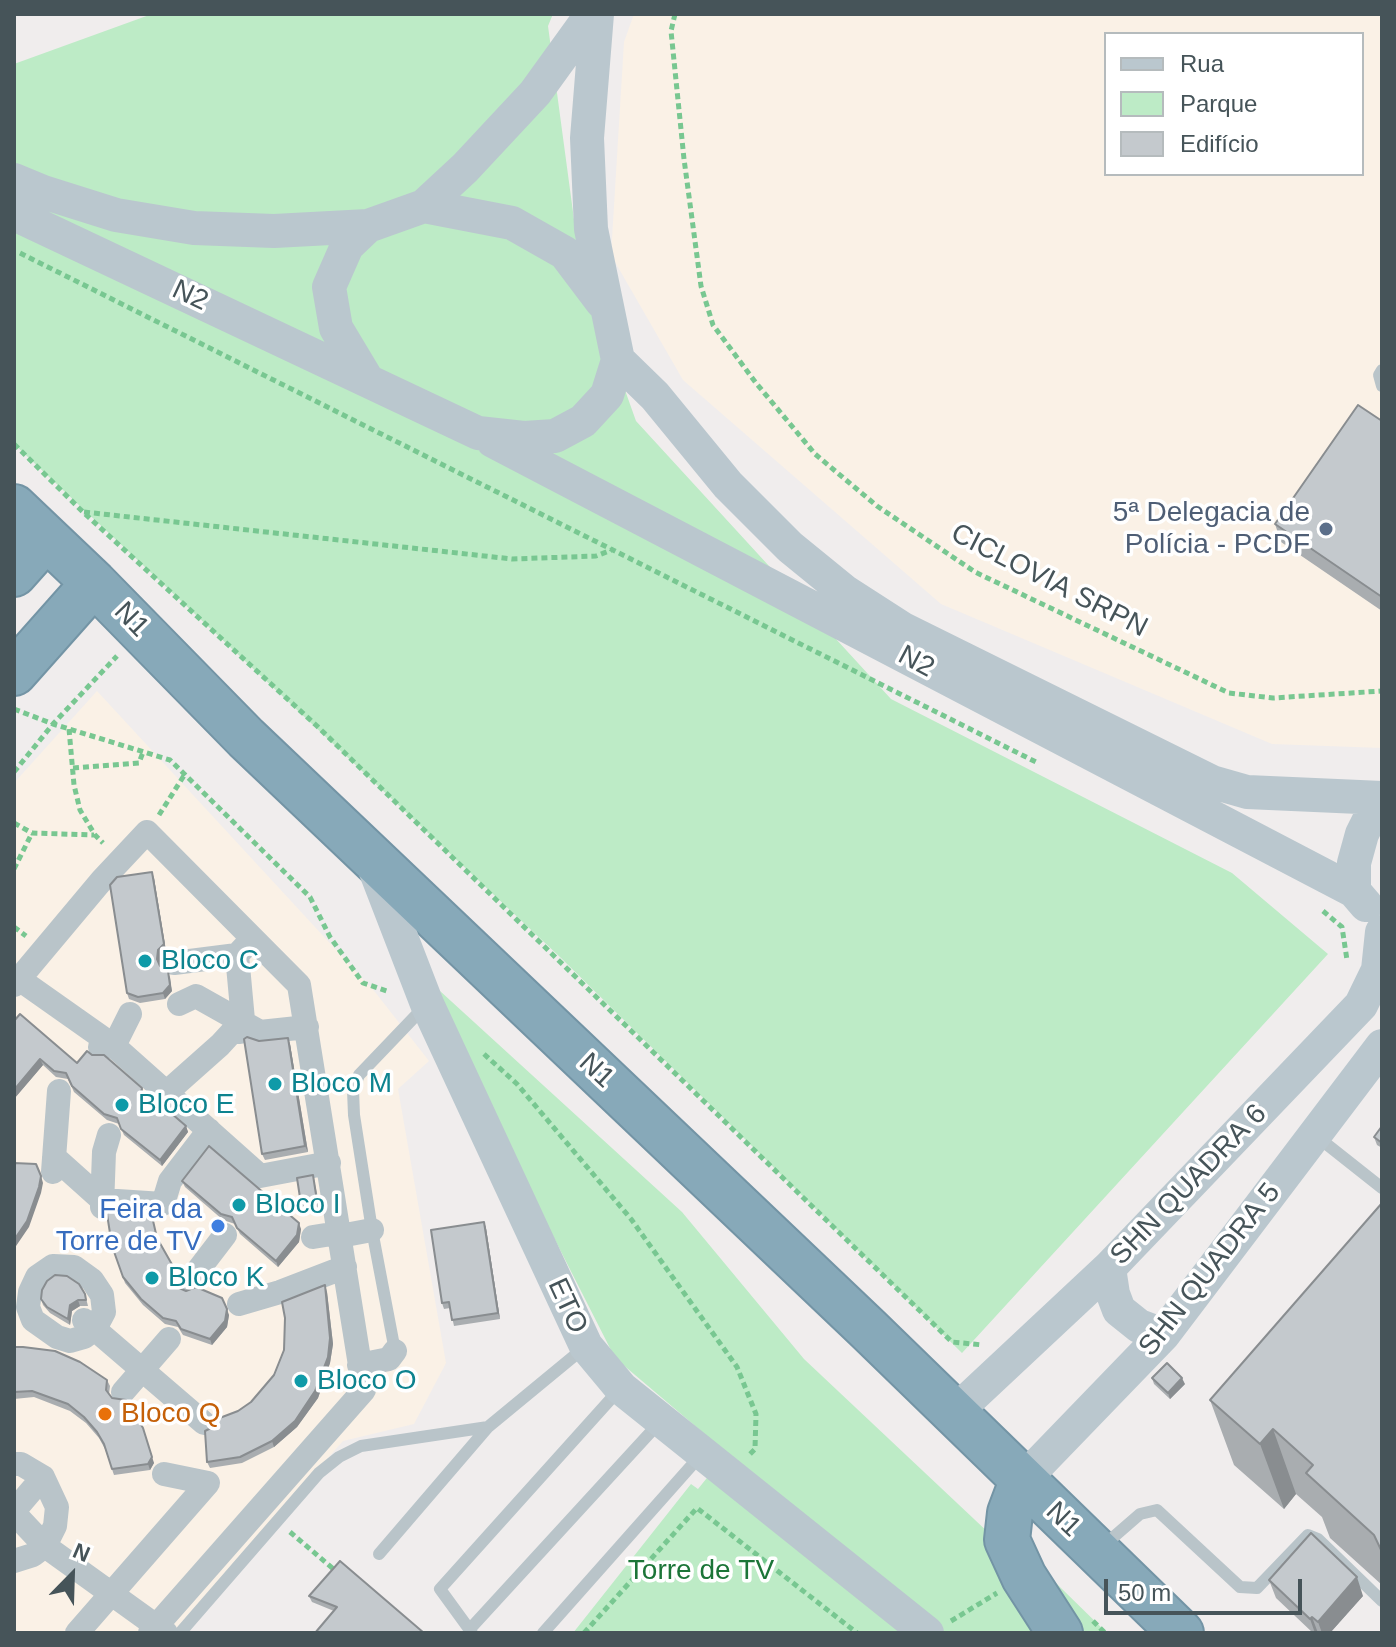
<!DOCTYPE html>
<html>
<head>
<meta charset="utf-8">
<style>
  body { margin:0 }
  #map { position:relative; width:1396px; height:1647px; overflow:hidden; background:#f0eded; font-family:Helvetica,sans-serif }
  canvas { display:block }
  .frame { position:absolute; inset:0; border:16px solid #465459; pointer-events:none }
  .legend { position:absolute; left:1104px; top:32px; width:260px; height:144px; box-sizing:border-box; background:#fff; border:2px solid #b5bbbd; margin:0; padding:10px 14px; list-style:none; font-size:24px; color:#465459 }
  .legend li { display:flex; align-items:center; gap:16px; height:40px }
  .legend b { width:40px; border:2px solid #b5bbbd }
  .north { position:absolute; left:32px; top:1535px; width:80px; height:80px; -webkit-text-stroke:6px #fff; paint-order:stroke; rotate:23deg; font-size:22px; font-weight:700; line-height:32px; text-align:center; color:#465459 }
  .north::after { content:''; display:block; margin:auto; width:28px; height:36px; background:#465459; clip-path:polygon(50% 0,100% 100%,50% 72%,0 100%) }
  .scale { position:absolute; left:1104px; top:1579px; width:198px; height:36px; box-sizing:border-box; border:4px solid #465459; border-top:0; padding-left:10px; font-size:24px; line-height:28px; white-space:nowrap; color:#465459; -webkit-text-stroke:6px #fff; paint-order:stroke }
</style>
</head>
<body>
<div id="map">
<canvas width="1396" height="1647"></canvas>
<div class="frame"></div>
<ul class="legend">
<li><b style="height:10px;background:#bac7ce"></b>Rua</li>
<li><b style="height:22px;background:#bdebc6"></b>Parque</li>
<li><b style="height:22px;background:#c4c9cd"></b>Edifício</li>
</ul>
<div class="north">N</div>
<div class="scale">50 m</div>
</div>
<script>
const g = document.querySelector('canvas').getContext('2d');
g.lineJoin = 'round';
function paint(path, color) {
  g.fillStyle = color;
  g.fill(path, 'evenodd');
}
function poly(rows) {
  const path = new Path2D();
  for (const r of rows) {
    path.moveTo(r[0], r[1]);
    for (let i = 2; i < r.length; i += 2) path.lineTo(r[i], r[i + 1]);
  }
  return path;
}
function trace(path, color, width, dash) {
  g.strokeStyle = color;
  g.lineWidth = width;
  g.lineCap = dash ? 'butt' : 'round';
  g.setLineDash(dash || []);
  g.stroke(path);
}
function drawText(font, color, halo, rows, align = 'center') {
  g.font = font + ' Helvetica,sans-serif';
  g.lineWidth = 7;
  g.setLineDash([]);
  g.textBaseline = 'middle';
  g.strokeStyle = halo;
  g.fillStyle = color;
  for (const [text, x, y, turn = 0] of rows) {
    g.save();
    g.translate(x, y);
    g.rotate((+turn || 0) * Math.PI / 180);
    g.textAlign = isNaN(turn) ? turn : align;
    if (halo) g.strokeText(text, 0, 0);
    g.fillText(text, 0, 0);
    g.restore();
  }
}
const commercial = poly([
  [634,14,1382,14,1382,748,1272,744,941,604,683,380,611,255,624,42],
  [1106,34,1362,34,1362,174,1106,174],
  [97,691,375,992,429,1061,398,1089,446,1363,414,1424,343,1441,172,1633,14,1633,14,783]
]);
const green = poly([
  [152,14,553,14,548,26,580,264,636,421,891,699,1232,873,1328,954,962,1353,560,957,14,444,14,64],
  [440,991,682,1212,804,1359,1042,1583,1015,1543,1107,1633,573,1633,691,1484,698,1489,727,1453,615,1358,451,1035]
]);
const path = poly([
  [675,14,671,31,684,159,701,286,713,325,756,383,815,454,877,506,975,572,1229,693,1273,698,1382,691],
  [20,253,1038,763],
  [14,444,83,512,317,726,952,1342,983,1345],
  [84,512,512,559,596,556,614,549],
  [14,709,53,724,170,760,310,897,330,937,363,983,390,992],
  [69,729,74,785,80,810,95,835,103,843],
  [73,768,139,763,143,752],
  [14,772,53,724,117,656],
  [159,815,185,774],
  [14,823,32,833,94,835],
  [14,869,32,833],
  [1323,911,1342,927,1347,960],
  [14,927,26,936],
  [484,1054,517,1084,631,1219,737,1367,756,1414,755,1449,749,1455],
  [290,1532,337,1572],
  [951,1621,997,1593],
  [1093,1621,1105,1633],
  [584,1633,697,1508,857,1633]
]);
const lane = poly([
  [1382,370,1379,375,1382,386],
  [1315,1135,1382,1188],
  [395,1351,372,1230,354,1115,353,1090,359,1075,425,1006],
  [1102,1547,1140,1514,1157,1510,1240,1587,1257,1588,1308,1535,1318,1539,1382,1601],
  [379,1554,488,1427,585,1347],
  [469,1630,659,1423],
  [180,1633,319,1473,339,1457,361,1446,488,1427],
  [472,1633,440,1589,618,1391],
  [543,1633,700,1456]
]);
const street = poly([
  [237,955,243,1020,240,1032],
  [174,963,237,955,252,939],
  [19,979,114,1046,260,1176,329,1163],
  [14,985,102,880,147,832,299,985,364,1390,150,1633],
  [179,1004,196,996,260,1032,307,1027],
  [100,1047,114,1046,130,1014],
  [157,1101,220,1045,243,1020],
  [54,1157,102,1200,163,1204,170,1181,209,1130],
  [53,1172,59,1091],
  [102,1207,104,1152,109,1135],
  [340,1236,372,1230],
  [313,1237,338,1233],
  [53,1266,74,1267,92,1280,102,1295,104,1312,95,1329,84,1337,70,1341,57,1337,33,1320,28,1307,30,1292,37,1277,53,1266],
  [189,1282,225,1235],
  [239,1304,280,1292,345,1267],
  [84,1320,204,1423],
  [359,1365,389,1359,395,1351],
  [123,1392,169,1339],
  [14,1464,21,1464,43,1477,57,1507,55,1526,45,1546,33,1555,14,1561],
  [14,1511,43,1477],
  [14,1513,45,1546,166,1633],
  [77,1633,208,1483,164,1474]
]);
const secondary = poly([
  [14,180,43,192,116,215,194,228,274,231,368,226],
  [424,206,465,168,535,93,592,14],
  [14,214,478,433,524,438,555,436,583,421,607,395,618,360,591,229,587,138,597,14],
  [618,360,655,396,728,485,790,547,844,591,903,629,1212,782,1247,792,1382,798],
  [366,378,336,328,329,287,347,246,368,226,424,206,512,223,565,253,602,302],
  [493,441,1354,891],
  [371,859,427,1004,586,1346,621,1388,927,1633],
  [1366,905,1354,891,1354,863,1362,834,1373,812,1382,806],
  [1109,1268,1113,1294,1119,1310,1139,1326,1163,1335],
  [954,1413,1109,1268,1361,1005,1378,970,1382,932],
  [1022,1481,1163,1335,1382,1046]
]);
const highway = poly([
  [14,507,94,583,246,738,868,1329,1181,1633],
  [14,574,46,538],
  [14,673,94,583],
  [1022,1481,1010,1513,1007,1540,1024,1577,1060,1633]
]);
const wall = poly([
  [1382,421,1382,611,1281,542,1275,524],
  [154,878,166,951,161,957,159,965,170,977,172,991,165,999,140,1003,129,999,127,993],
  [14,1021,77,1063,142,1088,144,1094,142,1102,144,1105,186,1126,188,1132,162,1166,124,1135,119,1124,107,1120,74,1092,68,1079,56,1077,43,1065,14,1099],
  [259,1041,290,1044,308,1152,265,1160,262,1154],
  [1382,1126,1382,1148,1377,1145,1374,1137],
  [313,1175,320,1207,303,1210,301,1204],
  [182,1181,301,1229,299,1242,278,1267,240,1234,235,1224,223,1220,185,1187],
  [1382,1203,1382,1585,1330,1538,1322,1517,1296,1494,1284,1509,1234,1465,1210,1400],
  [151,1212,158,1241,176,1274,175,1284,177,1287,229,1315,227,1327,212,1345,183,1335,178,1327,165,1324,143,1305,125,1283,112,1246],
  [484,1222,486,1228,500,1319,454,1326,450,1308,444,1309,442,1303],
  [327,1292,333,1344,330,1363,318,1398,297,1427,274,1447,242,1463,210,1468,207,1462,238,1411,251,1402,274,1375],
  [85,1294,88,1306,80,1306,72,1311,70,1325,50,1313,43,1305,41,1299],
  [14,1347,107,1380,110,1386,109,1394,154,1463,150,1470,114,1475,105,1449,99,1438,86,1423,70,1411,34,1397,14,1399],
  [1152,1378,1185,1384,1170,1399,1154,1384],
  [1269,1580,1363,1596,1330,1633,1313,1633,1276,1598],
  [309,1596,424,1633,334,1611,312,1602]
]);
const shadedWall = poly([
  [152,872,154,878,166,951,161,957,159,966,157,959],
  [168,971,172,991,165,999,163,993],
  [288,1038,290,1044,308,1152,305,1146],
  [40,1059,43,1065,14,1099,14,1090],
  [142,1088,144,1094,142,1103,140,1097],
  [186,1126,188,1132,162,1166,160,1160],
  [41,1176,43,1183,41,1193,29,1227,14,1249,14,1240],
  [484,1222,486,1228,500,1319,498,1313],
  [299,1223,301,1229,299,1242,278,1267,276,1261],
  [174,1268,176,1274,175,1287,173,1281],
  [325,1285,327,1292,333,1344,330,1363,318,1398,297,1427,274,1447,272,1441],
  [78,1300,80,1306,72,1311,70,1325,68,1319,70,1305],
  [227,1309,229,1315,227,1327,212,1345,210,1339],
  [1182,1378,1185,1384,1170,1399,1168,1393],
  [143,1428,154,1463,150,1470,148,1464],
  [1273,1429,1296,1494,1284,1509,1260,1444],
  [1357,1577,1363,1596,1330,1633,1322,1633,1318,1622],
  [1312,1617,1318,1633,1315,1633,1310,1619]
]);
const building = poly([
  [1358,405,1382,421,1382,597,1275,524,1358,405],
  [152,872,164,944,158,950,157,959,160,966,168,971,170,985,163,993,138,997,127,993,110,885,117,877,152,872],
  [20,1014,77,1063,87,1051,92,1055,104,1055,142,1088,140,1097,144,1105,151,1109,164,1107,186,1126,160,1160,121,1129,117,1118,104,1114,72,1086,66,1073,54,1071,40,1059,14,1090,14,1021,20,1014],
  [247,1037,259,1041,288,1038,305,1146,262,1154,244,1039,247,1037],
  [1382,1126,1382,1143,1374,1137,1382,1126],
  [209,1146,299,1223,297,1235,276,1261,237,1228,232,1217,221,1214,182,1181,209,1146],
  [14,1163,36,1164,41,1176,39,1187,27,1221,14,1240,14,1163],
  [313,1175,317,1201,301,1204,297,1178,313,1175],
  [1382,1203,1382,1552,1374,1535,1306,1473,1313,1465,1273,1429,1260,1444,1210,1400,1382,1203],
  [112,1210,151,1212,157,1238,174,1268,173,1281,177,1287,186,1291,196,1287,222,1298,227,1309,225,1321,210,1339,181,1329,176,1321,163,1318,141,1299,123,1277,112,1246,107,1214,112,1210],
  [484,1222,498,1313,452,1320,449,1302,442,1303,431,1230,484,1222],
  [55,1275,67,1276,79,1284,85,1294,86,1300,78,1300,70,1305,68,1319,47,1307,41,1299,42,1290,47,1281,55,1275],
  [325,1285,330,1338,328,1357,315,1391,295,1421,272,1441,240,1457,207,1462,205,1431,213,1427,217,1419,238,1411,251,1402,274,1375,284,1350,285,1318,282,1302,325,1285],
  [14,1347,23,1347,55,1351,80,1362,107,1380,106,1390,112,1398,126,1400,143,1428,152,1457,148,1464,112,1469,104,1444,97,1432,84,1417,68,1404,32,1391,14,1392,14,1347],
  [1167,1363,1182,1378,1168,1393,1152,1378,1167,1363],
  [1311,1533,1357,1577,1318,1622,1312,1617,1310,1619,1269,1580,1311,1533],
  [340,1561,424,1633,315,1633,337,1607,309,1596,340,1561]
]);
const markers = [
  [1326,529,8,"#5c6f8a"],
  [145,961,8,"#0f9aa8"],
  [275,1084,8,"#0f9aa8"],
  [122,1105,8,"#0f9aa8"],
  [239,1205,8,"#0f9aa8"],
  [218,1226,8,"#3f7fe0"],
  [152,1278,8,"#0f9aa8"],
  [301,1381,8,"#0f9aa8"],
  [105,1414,8,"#e8710a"]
];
const streetNames = [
  ["N2",190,296,25],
  ["CICLOVIA SRPN",1049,581,27],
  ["N1",131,620,46],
  ["N2",916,662,28],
  ["N1",596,1071,43],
  ["SHN QUADRA 6",1189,1185,-46],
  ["SHN QUADRA 5",1210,1270,-52],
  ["ETO",567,1306,65],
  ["N1",1063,1520,44]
];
const serviceNames = [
  ["5ª Delegacia de",1310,513],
  ["Polícia - PCDF",1310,545]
];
const cultureNames = [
  ["Bloco C",161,961],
  ["Bloco M",291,1084],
  ["Bloco E",138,1105],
  ["Bloco I",255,1205],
  ["Bloco K",168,1278],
  ["Bloco O",317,1381]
];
const shopNames = [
  ["Feira da",202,1210],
  ["Torre de TV",202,1242]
];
const foodNames = [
  ["Bloco Q",121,1414]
];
const parkNames = [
  ["Torre de TV",701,1571]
];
paint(commercial, '#faf1e6');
paint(green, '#bdebc6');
trace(highway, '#7394a5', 48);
trace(path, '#78c791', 5, [6, 4]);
trace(lane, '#b9c4c9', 12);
trace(street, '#b9c4c9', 24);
trace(secondary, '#bac7ce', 34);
trace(highway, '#87a9b9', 44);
paint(wall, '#a9adb0');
paint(shadedWall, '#898d90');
paint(building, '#c4c9cd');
trace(building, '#898d90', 2);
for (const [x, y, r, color] of markers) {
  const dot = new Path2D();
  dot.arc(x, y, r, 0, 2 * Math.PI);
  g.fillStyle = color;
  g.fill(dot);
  trace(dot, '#fff', 3);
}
drawText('28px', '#465459', '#fff', streetNames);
drawText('28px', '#4e5e75', '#fff', serviceNames, 'right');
drawText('28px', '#0d838f', '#fff', cultureNames, 'left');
drawText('28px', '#366cbe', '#fff', shopNames, 'right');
drawText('28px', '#c56008', '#fff', foodNames, 'left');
drawText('28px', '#1c7538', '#fff', parkNames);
</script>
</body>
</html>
